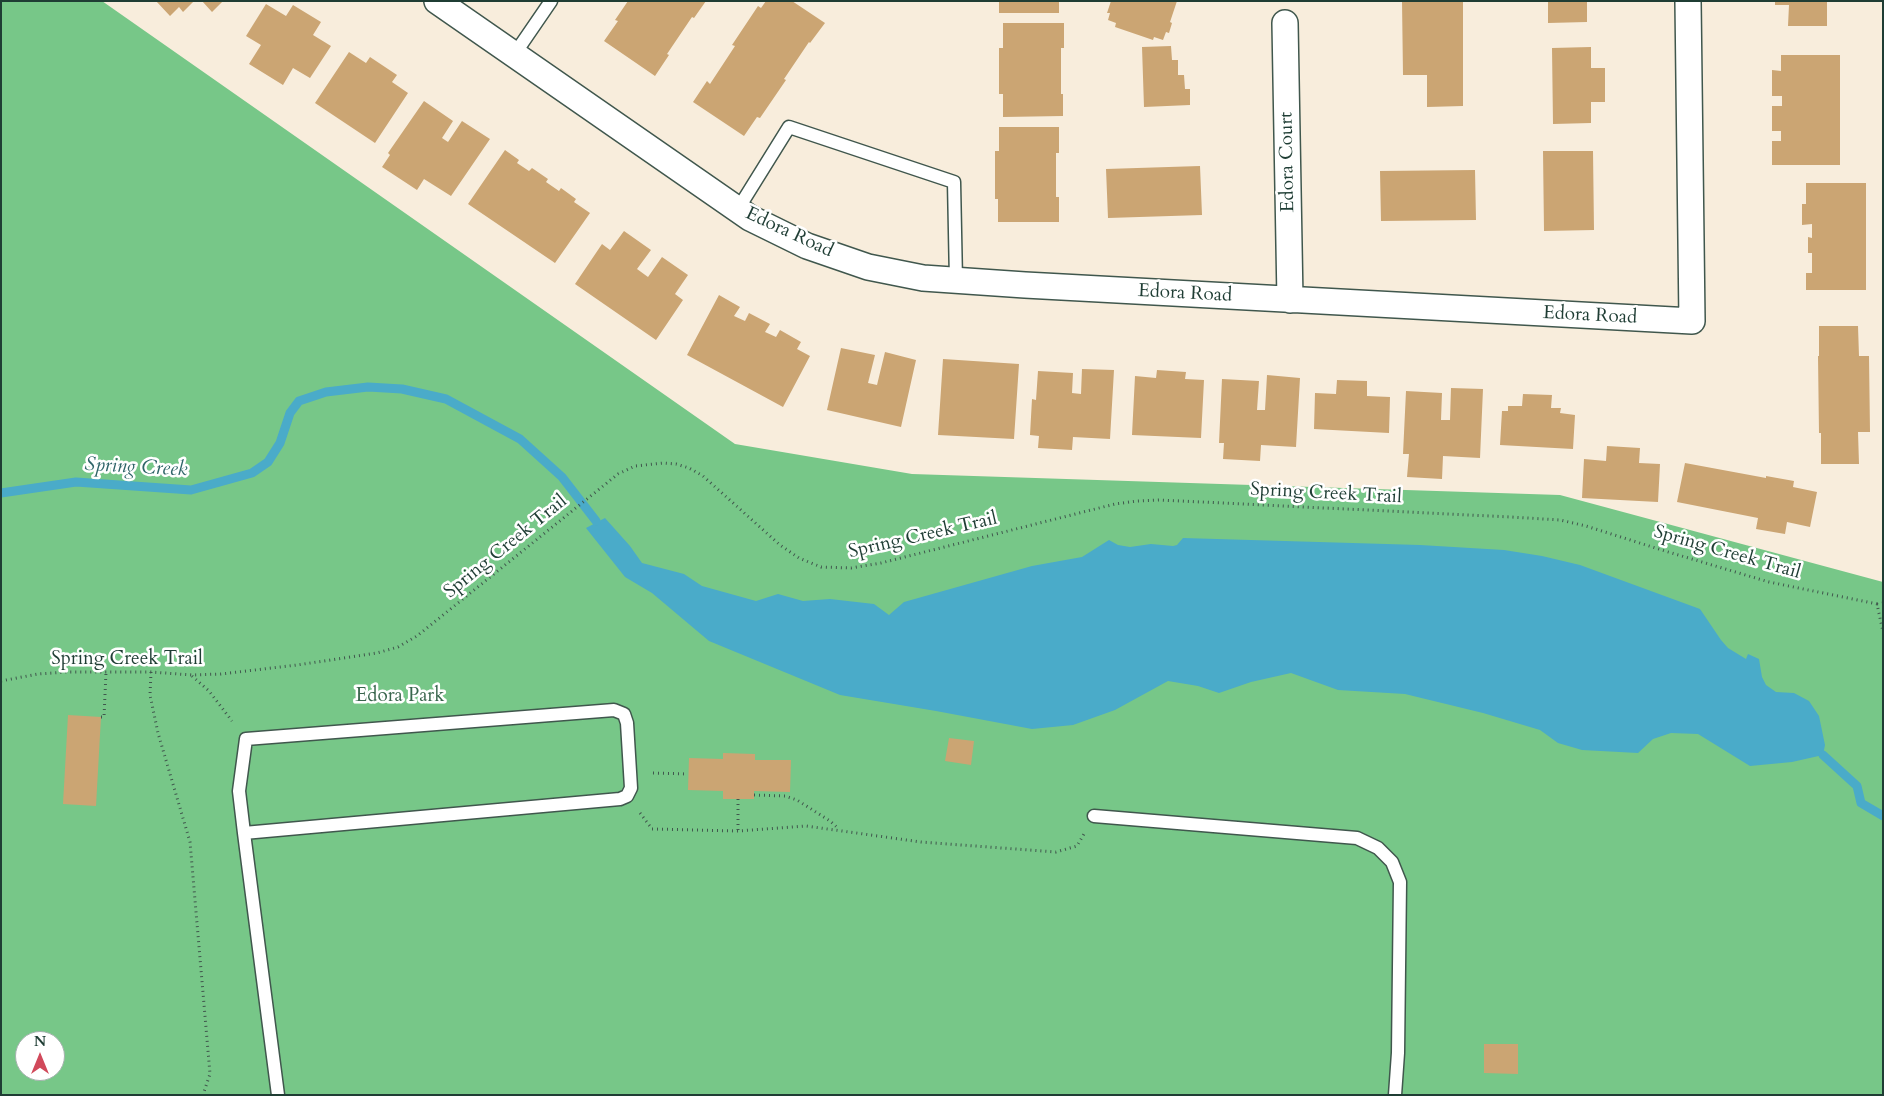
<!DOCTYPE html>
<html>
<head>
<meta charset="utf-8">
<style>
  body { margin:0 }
  #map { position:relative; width:1884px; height:1096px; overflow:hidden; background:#f8eddc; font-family:Cardo,serif }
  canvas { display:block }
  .frame { position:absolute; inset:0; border:2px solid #1f3d34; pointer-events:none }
  .north { position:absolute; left:15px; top:1031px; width:50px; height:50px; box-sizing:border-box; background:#fff; border:1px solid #a5b1ae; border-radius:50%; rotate:0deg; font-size:14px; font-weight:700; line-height:20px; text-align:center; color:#1f3d34 }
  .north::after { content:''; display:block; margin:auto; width:18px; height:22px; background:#d1495b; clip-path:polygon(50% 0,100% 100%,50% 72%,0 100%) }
</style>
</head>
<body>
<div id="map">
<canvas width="1884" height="1096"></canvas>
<div class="frame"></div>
<div class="north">N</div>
</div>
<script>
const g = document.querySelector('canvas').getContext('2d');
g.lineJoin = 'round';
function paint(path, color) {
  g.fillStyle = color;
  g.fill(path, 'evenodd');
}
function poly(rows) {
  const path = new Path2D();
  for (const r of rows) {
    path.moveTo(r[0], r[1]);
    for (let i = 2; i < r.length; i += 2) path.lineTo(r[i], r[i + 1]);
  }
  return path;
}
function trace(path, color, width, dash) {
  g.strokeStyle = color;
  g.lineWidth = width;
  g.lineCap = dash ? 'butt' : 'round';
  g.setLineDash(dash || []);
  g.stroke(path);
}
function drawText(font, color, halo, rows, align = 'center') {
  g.font = font + ' Cardo,serif';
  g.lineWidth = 5;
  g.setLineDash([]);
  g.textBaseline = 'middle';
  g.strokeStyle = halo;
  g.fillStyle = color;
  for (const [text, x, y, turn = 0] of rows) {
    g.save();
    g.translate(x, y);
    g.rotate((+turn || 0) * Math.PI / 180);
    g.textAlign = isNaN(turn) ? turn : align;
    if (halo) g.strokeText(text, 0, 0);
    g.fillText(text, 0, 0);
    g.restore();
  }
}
const green = poly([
  [1,1,102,1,735,444,912,474,1560,495,1883,582,1883,1095,1,1095],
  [25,1041,55,1041,55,1071,25,1071]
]);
const water = poly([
  [605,518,630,546,642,563,684,574,702,586,756,601,778,594,803,601,830,599,874,604,889,615,904,602,1032,566,1082,557,1109,540,1118,545,1130,547,1151,544,1173,546,1177,545,1183,538,1420,545,1504,550,1542,556,1580,565,1700,609,1721,640,1728,648,1746,659,1748,654,1759,659,1762,677,1766,685,1776,692,1794,693,1809,701,1819,716,1825,745,1823,755,1792,762,1750,766,1698,734,1671,733,1653,739,1638,753,1582,750,1558,743,1540,730,1483,713,1405,694,1338,690,1291,673,1251,682,1219,693,1198,686,1168,681,1115,710,1073,725,1032,729,936,711,840,695,709,641,652,593,625,577,586,528]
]);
const stream = poly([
  [1,493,76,482,191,490,252,473,268,462,280,443,290,413,299,401,326,392,368,387,402,389,446,399,520,439,562,477,596,521],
  [1823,755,1857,786,1861,803,1883,816]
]);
const building = poly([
  [156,1,194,1,183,12,179,7,170,16],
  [202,1,223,1,212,12],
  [628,1,706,1,694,18,692,17,667,54,669,55,655,76,604,41,618,21,615,20],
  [766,1,792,1,825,23,810,43,809,42,784,79,786,80,760,118,757,117,744,136,693,102,707,81,710,84,735,46,732,45,758,6,761,8],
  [999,1,1059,1,1059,13,999,13],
  [1111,1,1177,1,1170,22,1172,23,1169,33,1166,32,1163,40,1154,37,1153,40,1115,27,1116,23,1108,20,1110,13,1107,13],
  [1402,1,1463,1,1463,106,1427,107,1427,75,1403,75],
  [1548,1,1587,1,1587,22,1548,23],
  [1775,1,1827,1,1827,26,1788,26,1789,5,1775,5],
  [266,4,286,16,293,5,321,22,313,35,331,46,310,78,293,68,283,85,249,64,261,45,246,36],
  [1003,23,1064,23,1064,48,1061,48,1061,94,1063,94,1063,116,1003,117,1003,94,999,94,999,48,1003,48],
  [1171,46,1172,60,1178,60,1178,75,1184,75,1185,89,1190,89,1190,105,1144,107,1142,47],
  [1591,47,1591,68,1605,68,1605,102,1591,102,1591,123,1553,124,1552,48],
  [349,52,366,63,370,57,397,75,392,82,408,93,375,143,315,103],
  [1781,55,1840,55,1840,165,1772,165,1772,141,1781,141,1781,131,1772,131,1772,106,1782,106,1782,96,1772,96,1772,70,1781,71],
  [424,101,453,121,442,138,448,142,462,121,490,139,451,196,424,179,417,190,382,167,390,155,388,153],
  [999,127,1059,127,1059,153,1056,153,1056,197,1059,197,1059,222,998,222,998,199,995,199,995,151,999,151],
  [505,150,519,160,517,163,529,171,532,168,548,179,546,182,559,191,561,188,576,199,574,202,590,213,555,263,468,204],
  [1543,151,1593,151,1594,230,1544,231],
  [1200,166,1202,215,1108,218,1106,169],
  [1475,170,1476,220,1381,221,1380,171],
  [1806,183,1866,183,1866,290,1806,290,1806,273,1812,273,1812,253,1808,253,1808,237,1812,238,1812,224,1802,225,1802,204,1806,204],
  [624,231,651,250,637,269,648,277,662,257,688,275,675,294,683,300,656,340,575,284,602,244,610,250],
  [719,295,740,307,734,316,745,321,749,313,770,324,765,332,776,337,780,330,801,342,797,349,810,356,783,407,687,355],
  [1819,326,1858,326,1859,356,1869,356,1870,432,1858,432,1859,464,1821,464,1821,433,1819,433,1818,356,1819,356],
  [841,348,875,355,868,383,877,385,885,352,916,360,901,427,827,410],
  [943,359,1019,364,1014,439,938,435],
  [1082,369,1114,370,1110,439,1073,437,1072,450,1038,448,1039,436,1030,435,1032,399,1036,400,1038,371,1073,373,1072,393,1081,394],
  [1157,370,1186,372,1185,379,1204,380,1201,438,1132,435,1135,376,1156,378],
  [1267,375,1300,378,1296,447,1261,445,1260,461,1223,459,1224,443,1219,443,1222,379,1259,381,1257,410,1265,410],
  [1337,380,1367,381,1367,396,1390,397,1389,433,1314,429,1315,393,1336,394],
  [1451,388,1483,389,1480,458,1443,456,1442,479,1407,477,1409,454,1403,454,1406,391,1442,393,1441,420,1450,420],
  [1523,394,1552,395,1551,408,1561,408,1560,413,1575,415,1573,449,1500,445,1502,411,1508,411,1508,406,1522,406],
  [1607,446,1640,448,1639,463,1660,464,1658,502,1582,498,1584,459,1606,461],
  [1685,463,1766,478,1766,476,1794,481,1793,487,1817,492,1810,527,1787,522,1785,534,1756,529,1758,518,1677,502],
  [68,715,101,717,96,806,63,804],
  [949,738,974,741,971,765,945,761],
  [723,753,755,754,755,760,791,760,790,792,754,791,754,799,723,799,723,791,688,790,689,758,723,759],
  [1484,1044,1518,1044,1518,1074,1484,1073]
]);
const path = poly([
  [1877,604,1883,603],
  [151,672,150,695,158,733,190,842,210,1074,203,1095],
  [192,676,209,691,232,721],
  [1,681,38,674,67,672,151,672,192,675,221,674,297,665,377,653,398,647,417,636,618,474,635,466,664,463,676,464,689,468,703,476,780,545,799,558,821,567,851,568,881,563,1115,504,1137,501,1160,500,1511,517,1560,520,1586,526,1665,551,1769,582,1877,604,1883,632],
  [101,717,104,717,106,672],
  [653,773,688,774],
  [754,795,785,796,797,800,830,821,839,829],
  [738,799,738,831],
  [640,813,652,829,738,831,806,826,921,842,1056,852,1077,846,1084,834]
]);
const service = poly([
  [514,55,551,1],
  [738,209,789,127,954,182,956,281],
  [1094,816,1357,838,1378,848,1392,862,1400,882,1398,1053,1395,1095],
  [244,833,620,799,627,796,631,788,627,723,624,714,614,710,246,739,239,791,244,833,278,1095]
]);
const minor = poly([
  [437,1,750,218,807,246,868,267,923,278,1025,285,1692,321,1688,1],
  [1285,23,1290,300]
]);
const streetNames = [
  ["Edora Court",1288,162,-91],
  ["Edora Road",789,233,25],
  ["Edora Road",1185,294,3],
  ["Edora Road",1590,316,3],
  ["Spring Creek Trail",1326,494,3],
  ["Spring Creek Trail",923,536,-13],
  ["Spring Creek Trail",506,547,-39],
  ["Spring Creek Trail",1727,553,16],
  ["Spring Creek Trail",127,660]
];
const parkNames = [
  ["Edora Park",400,697]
];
const waterNames = [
  ["Spring Creek",136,468,3]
];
paint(green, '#77c788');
paint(water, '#4aabc9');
trace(stream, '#4aabc9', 9);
paint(building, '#cba573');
trace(service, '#40574d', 15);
trace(minor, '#40574d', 28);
trace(path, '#40574d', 3, [1, 4]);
trace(service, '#fff', 12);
trace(minor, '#fff', 25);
drawText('19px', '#1f3d34', '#fff', streetNames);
drawText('19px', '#39664d', '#fff', parkNames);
drawText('italic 20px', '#2e6468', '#fff', waterNames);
</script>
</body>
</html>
